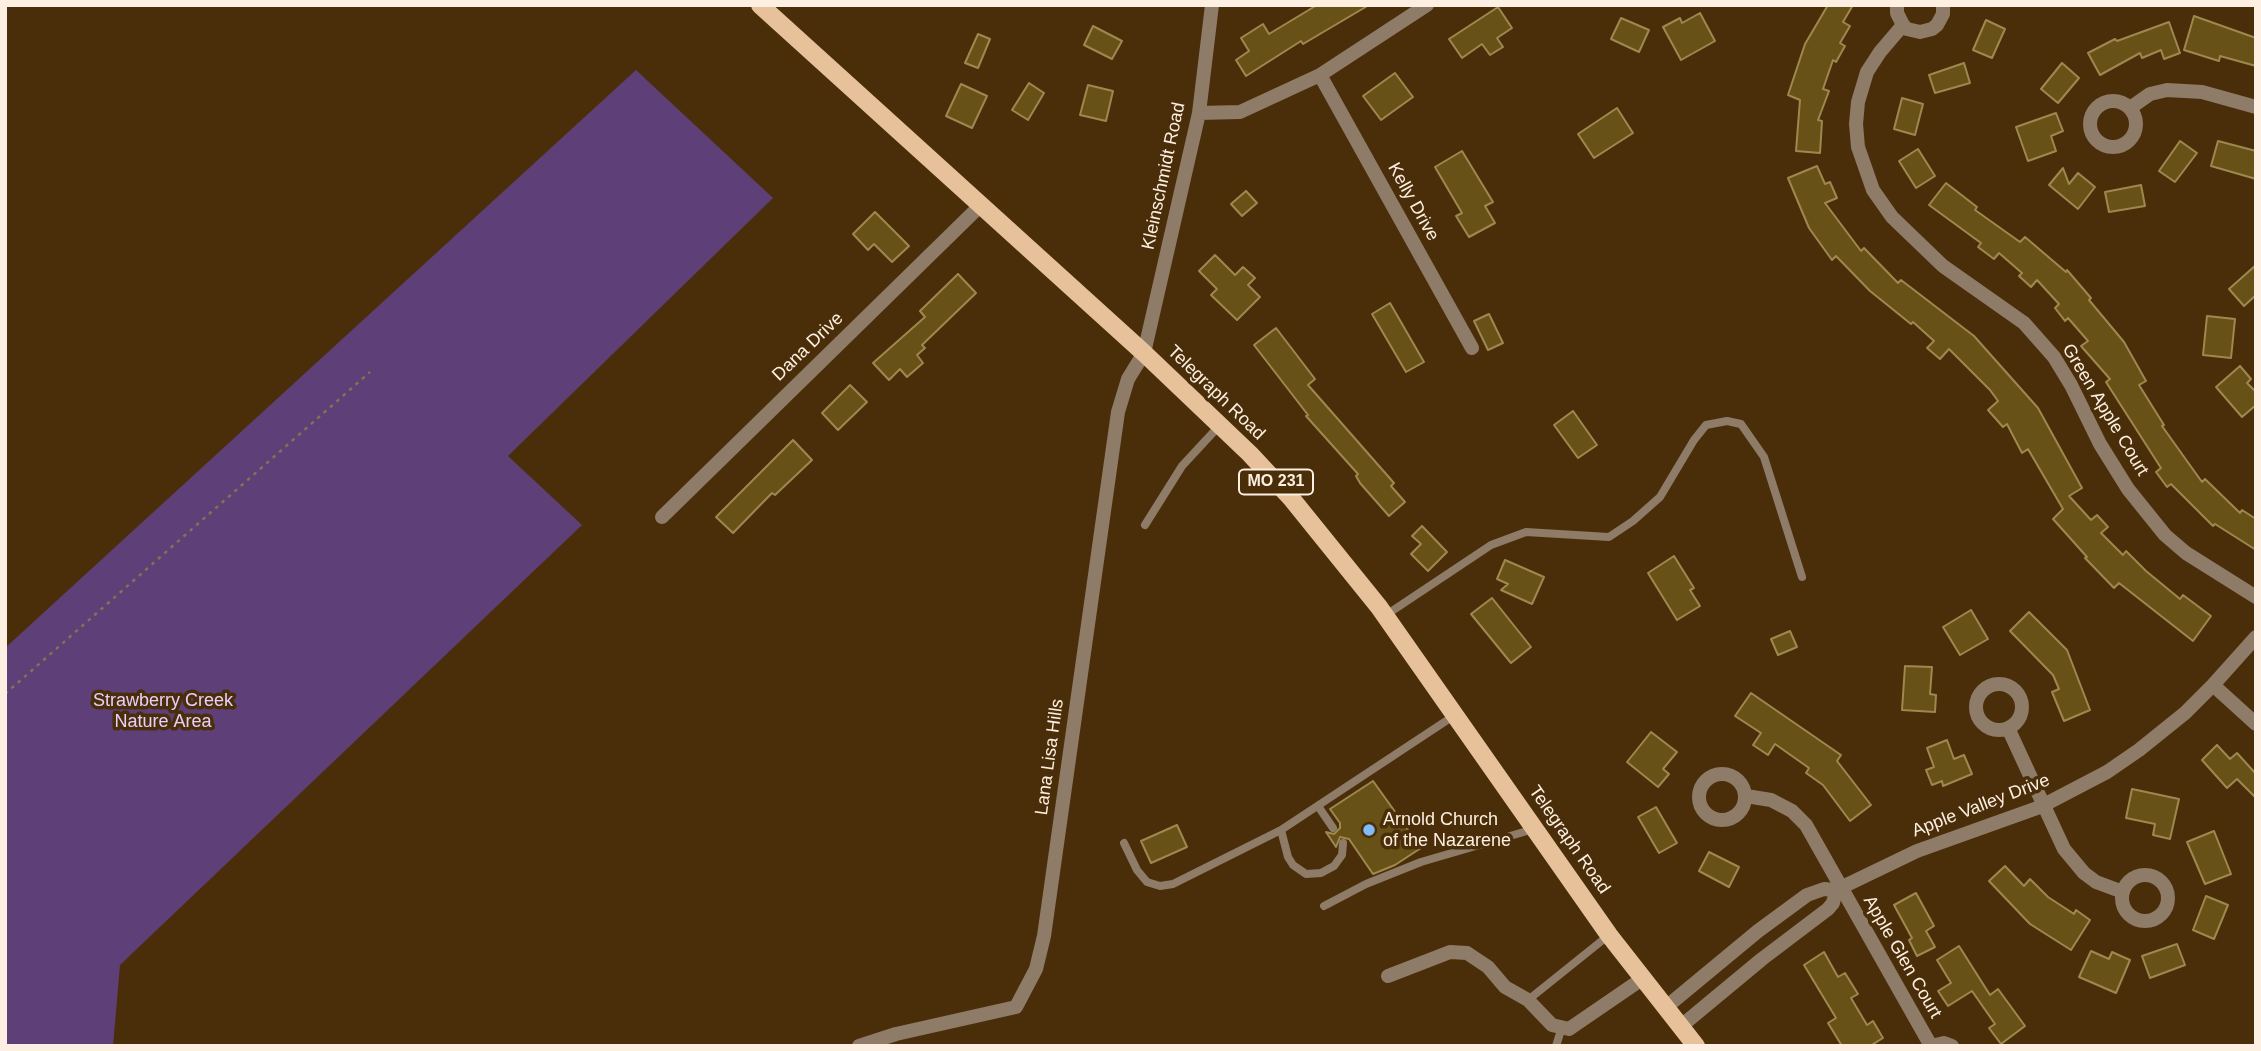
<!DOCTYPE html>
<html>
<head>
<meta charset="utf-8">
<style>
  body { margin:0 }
  #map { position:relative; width:2261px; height:1051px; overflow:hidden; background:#4a2e09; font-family:Arial,sans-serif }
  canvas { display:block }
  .frame { position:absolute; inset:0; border:7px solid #fdefe1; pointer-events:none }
</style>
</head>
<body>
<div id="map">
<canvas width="2261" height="1051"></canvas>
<div class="frame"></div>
</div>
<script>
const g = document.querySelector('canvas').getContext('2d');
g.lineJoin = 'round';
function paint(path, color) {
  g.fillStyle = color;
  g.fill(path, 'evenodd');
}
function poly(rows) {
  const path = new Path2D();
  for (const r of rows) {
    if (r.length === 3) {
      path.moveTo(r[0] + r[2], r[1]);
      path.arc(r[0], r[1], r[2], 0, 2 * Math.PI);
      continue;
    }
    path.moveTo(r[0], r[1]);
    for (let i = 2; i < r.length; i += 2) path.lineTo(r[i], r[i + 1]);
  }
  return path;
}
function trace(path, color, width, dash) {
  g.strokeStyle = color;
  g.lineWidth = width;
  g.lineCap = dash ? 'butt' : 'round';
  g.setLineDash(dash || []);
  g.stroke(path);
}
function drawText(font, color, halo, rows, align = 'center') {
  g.font = font + ' Arial,sans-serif';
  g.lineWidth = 7;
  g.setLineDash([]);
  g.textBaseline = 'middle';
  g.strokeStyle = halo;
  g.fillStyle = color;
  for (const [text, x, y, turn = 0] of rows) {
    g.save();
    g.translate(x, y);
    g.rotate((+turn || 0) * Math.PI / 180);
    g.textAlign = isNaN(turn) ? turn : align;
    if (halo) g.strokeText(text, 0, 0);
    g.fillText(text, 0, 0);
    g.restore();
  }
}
const green = poly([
  [636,70,773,198,508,456,582,525,120,965,113,1046,5,1046,5,648]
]);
const building = poly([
  [1317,5,1369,5,1303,44,1301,41,1246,76,1236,60,1249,51,1241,38,1263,24,1269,34,1317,5],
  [1828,5,1853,5,1843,22,1850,26,1840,43,1845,46,1836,62,1833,60,1823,89,1829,91,1818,120,1822,121,1820,153,1796,151,1800,100,1788,95,1805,44,1828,5],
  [1498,7,1512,28,1497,38,1503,47,1490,55,1482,44,1462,58,1449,39,1498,7],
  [1700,13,1715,41,1681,60,1663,27,1680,18,1682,23,1700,13],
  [2194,16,2256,38,2256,66,2220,56,2219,61,2184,50,2194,16],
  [1621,18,1649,30,1639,52,1611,39,1621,18],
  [1986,20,2005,29,1992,58,1973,50,1986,20],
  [2169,22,2180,53,2164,59,2161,50,2142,58,2140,53,2100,75,2088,53,2115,39,2117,41,2169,22],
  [1093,26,1122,41,1112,59,1084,45,1093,26],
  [978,34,990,39,978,68,965,63,978,34],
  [1964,63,1970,83,1935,93,1929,75,1964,63],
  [2062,63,2079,78,2058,103,2041,89,2062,63],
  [1395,73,1413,97,1381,120,1363,96,1395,73],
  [1029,83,1044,93,1028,120,1012,110,1029,83],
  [961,84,987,96,972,128,946,116,961,84],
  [1088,85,1113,91,1106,121,1080,115,1088,85],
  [1902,98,1923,104,1915,135,1894,129,1902,98],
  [1617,108,1633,133,1594,158,1578,134,1617,108],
  [2056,113,2063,131,2051,136,2056,151,2028,161,2016,127,2056,113],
  [2180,141,2197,153,2175,182,2159,171,2180,141],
  [2218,141,2256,151,2256,179,2211,166,2218,141],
  [1918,149,1935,176,1916,188,1899,161,1918,149],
  [1462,151,1493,202,1485,206,1495,223,1469,237,1456,216,1462,213,1435,167,1462,151],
  [1817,166,1825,184,1830,182,1837,198,1825,203,1861,251,1864,248,1898,283,1901,280,1974,336,2038,408,2082,488,2069,496,2091,520,2097,515,2108,527,2101,533,2123,555,2126,551,2146,571,2180,599,2183,595,2211,616,2193,641,2119,583,2114,588,2085,558,2087,557,2053,519,2063,509,2028,449,2022,453,2007,424,2003,427,1988,410,1998,401,1990,390,1949,349,1940,359,1927,348,1934,341,1913,322,1911,324,1870,291,1836,256,1832,260,1809,228,1788,178,1817,166],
  [2063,168,2069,184,2078,173,2095,187,2078,209,2049,185,2063,168],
  [1946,183,1977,207,1975,210,2020,242,2025,237,2066,272,2067,270,2091,298,2089,300,2124,342,2146,381,2139,385,2164,425,2162,426,2202,482,2205,479,2240,513,2242,510,2256,519,2256,550,2215,524,2213,526,2171,484,2167,487,2156,472,2161,468,2106,382,2110,379,2081,346,2088,341,2068,318,2065,321,2055,308,2059,304,2037,280,2031,287,2019,276,2022,273,1999,253,1994,259,1978,247,1981,243,1929,205,1946,183],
  [2141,185,2145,206,2109,212,2105,192,2141,185],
  [1246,191,1257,203,1242,216,1231,204,1246,191],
  [875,212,909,246,892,262,874,244,868,250,853,234,875,212],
  [1215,255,1235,275,1243,267,1255,278,1248,285,1260,297,1237,320,1211,295,1217,289,1199,271,1215,255],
  [2256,265,2256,295,2244,306,2229,289,2256,265],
  [958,274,976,293,922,345,925,348,917,355,923,363,907,377,900,369,889,380,873,363,925,317,920,311,958,274],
  [1390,303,1424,362,1406,372,1372,314,1390,303],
  [1489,314,1503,343,1488,350,1474,321,1489,314],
  [2207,316,2235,319,2231,358,2203,355,2207,316],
  [1276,328,1315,379,1308,385,1394,483,1391,486,1405,502,1389,516,1360,483,1356,476,1358,474,1306,416,1308,415,1254,345,1276,328],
  [2240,366,2251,379,2247,383,2256,392,2256,405,2242,417,2216,387,2240,366],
  [850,385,867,402,838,430,822,413,850,385],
  [1573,411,1597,445,1578,458,1554,425,1573,411],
  [793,440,812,460,775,495,772,493,733,533,716,517,793,440],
  [1422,526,1447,552,1428,571,1411,554,1421,544,1412,536,1422,526],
  [1674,556,1694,588,1690,590,1700,606,1677,620,1648,573,1674,556],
  [1505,560,1544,577,1532,604,1501,590,1508,584,1497,579,1505,560],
  [1492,598,1531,647,1511,663,1471,614,1492,598],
  [1971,610,1988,639,1960,655,1943,627,1971,610],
  [2029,612,2067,650,2090,710,2064,721,2052,692,2059,689,2053,675,2010,631,2029,612],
  [1790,631,1797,647,1778,655,1771,639,1790,631],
  [1905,666,1932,667,1930,694,1936,695,1935,712,1902,710,1905,666],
  [1751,693,1841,755,1837,761,1871,805,1850,821,1823,785,1806,773,1809,768,1775,744,1768,755,1753,745,1761,733,1735,716,1751,693],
  [1651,732,1677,752,1663,769,1669,774,1658,787,1627,762,1651,732],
  [1947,740,1954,759,1964,755,1972,774,1943,786,1942,781,1932,785,1926,770,1934,767,1927,748,1947,740],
  [2217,745,2230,759,2237,753,2256,774,2256,798,2237,779,2227,788,2202,760,2217,745],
  [1373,781,1421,848,1395,865,1373,874,1349,839,1340,837,1336,847,1326,832,1334,834,1340,828,1340,823,1330,809,1373,781],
  [2132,789,2179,799,2170,839,2153,835,2155,824,2126,818,2132,789],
  [1656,807,1677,843,1659,853,1638,817,1656,807],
  [1177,825,1187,847,1151,863,1141,841,1177,825],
  [2214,831,2231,874,2205,884,2187,842,2214,831],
  [1709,852,1739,867,1729,887,1699,871,1709,852],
  [2005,866,2024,886,2030,879,2048,897,2074,914,2076,910,2090,920,2071,950,2030,924,1989,881,2005,866],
  [1916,893,1934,926,1926,931,1935,947,1917,956,1909,940,1912,938,1894,905,1916,893],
  [2206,896,2228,905,2214,939,2193,930,2206,896],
  [2177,944,2185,965,2150,978,2142,956,2177,944],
  [1959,946,1990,995,1998,989,2025,1026,2001,1044,1989,1028,1995,1024,1972,991,1948,1006,1938,991,1951,983,1937,960,1959,946],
  [2091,951,2109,959,2112,952,2130,960,2116,993,2079,977,2091,951],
  [1824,952,1838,977,1845,973,1858,994,1851,998,1867,1025,1873,1021,1883,1038,1870,1046,1842,1046,1828,1023,1836,1018,1804,965,1824,952]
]);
const path = poly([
  [5,694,370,372]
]);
const lane = poly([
  [1145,525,1182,466,1220,425],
  [1386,615,1491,545,1526,532,1609,537,1633,521,1660,497,1694,440,1706,425,1727,421,1741,424,1764,457,1802,577],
  [1318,806,1333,828],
  [1281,830,1288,857,1293,865,1306,874,1321,873,1334,866,1342,855,1343,843],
  [1124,843,1137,870,1147,882,1160,886,1173,884,1281,830,1455,715],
  [1324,906,1366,884,1421,862,1534,829],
  [1528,1000,1609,935],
  [1556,1046,1562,1027]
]);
const street = poly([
  [1897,5,1897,13,1903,25,1907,29,1920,32,1932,29,1937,25,1943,14,1943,5],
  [1903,25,1880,52,1867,72,1858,102,1856,124,1858,147,1873,190,1892,217,1943,266,2024,323,2054,357,2071,385,2100,444,2128,489,2165,535,2186,553,2256,597],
  [1320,75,1472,348],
  [2113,124,23],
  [2130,108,2150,94,2167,90,2202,92,2256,107],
  [1199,113,1240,112,1320,75,1427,5],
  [662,517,982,204],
  [1999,707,23],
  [2213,685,2256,724],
  [2008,728,2064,849,2084,873,2096,882,2123,892],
  [1722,797,23],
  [1746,796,1771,800,1792,811,1806,825,1931,1046],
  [2145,898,23],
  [1388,976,1450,952,1467,953,1488,967,1505,987,1528,1000,1552,1025,1569,1029,1642,979],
  [1665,1008,1758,931,1807,895,1824,889,1836,890,1917,851,2040,807,2107,772,2139,750,2185,713,2213,685,2256,637],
  [1680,1027,1762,959,1828,909,1833,903,1836,890],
  [859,1046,896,1034,1016,1007,1036,969,1044,936,1118,412,1128,379,1144,353,1199,113,1212,5],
  [1931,1046,1944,1043,1952,1046]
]);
const primary = poly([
  [760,5,1144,353,1250,454,1291,498,1379,607,1609,935,1696,1046]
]);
const markers = [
  [1369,830,7,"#7ebdf9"]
];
const shields = [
  [1276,482,74]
];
const shieldNames = [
  ["MO 231",1276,482]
];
const streetNames = [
  ["Kleinschmidt Road",1164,176,-78],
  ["Kelly Drive",1413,202,61],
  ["Dana Drive",808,347,-44],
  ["Telegraph Road",1216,393,44],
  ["Green Apple Court",2105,410,59],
  ["Lana Lisa Hills",1050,757,-82],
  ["Apple Valley Drive",1981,806,-21],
  ["Telegraph Road",1569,840,55],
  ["Apple Glen Court",1902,957,60]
];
const parkNames = [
  ["Strawberry Creek",163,701],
  ["Nature Area",163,722]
];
const poiNames = [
  ["Arnold Church",1383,820],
  ["of the Nazarene",1383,841]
];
paint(green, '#5e3f77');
paint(building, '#675116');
trace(building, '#9e884f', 2);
trace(path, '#877053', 2.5, [3.5, 5]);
trace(lane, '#8e7b68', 8);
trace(street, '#8e7b68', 14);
trace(primary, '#e6c199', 18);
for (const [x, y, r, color] of markers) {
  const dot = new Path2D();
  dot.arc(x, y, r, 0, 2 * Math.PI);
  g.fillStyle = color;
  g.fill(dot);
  trace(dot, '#4a2e09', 2.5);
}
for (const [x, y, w] of shields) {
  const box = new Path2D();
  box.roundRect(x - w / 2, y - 12.5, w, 25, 5);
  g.fillStyle = '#4a2e09';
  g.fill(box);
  trace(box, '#fdefe1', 2);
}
drawText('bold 16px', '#fdefe1', null, shieldNames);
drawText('18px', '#fdefe1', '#4a2e09', streetNames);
drawText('18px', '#e6cffc', '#4a2e09', parkNames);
drawText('18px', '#fdefe1', '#4a2e09', poiNames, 'left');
</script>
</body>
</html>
